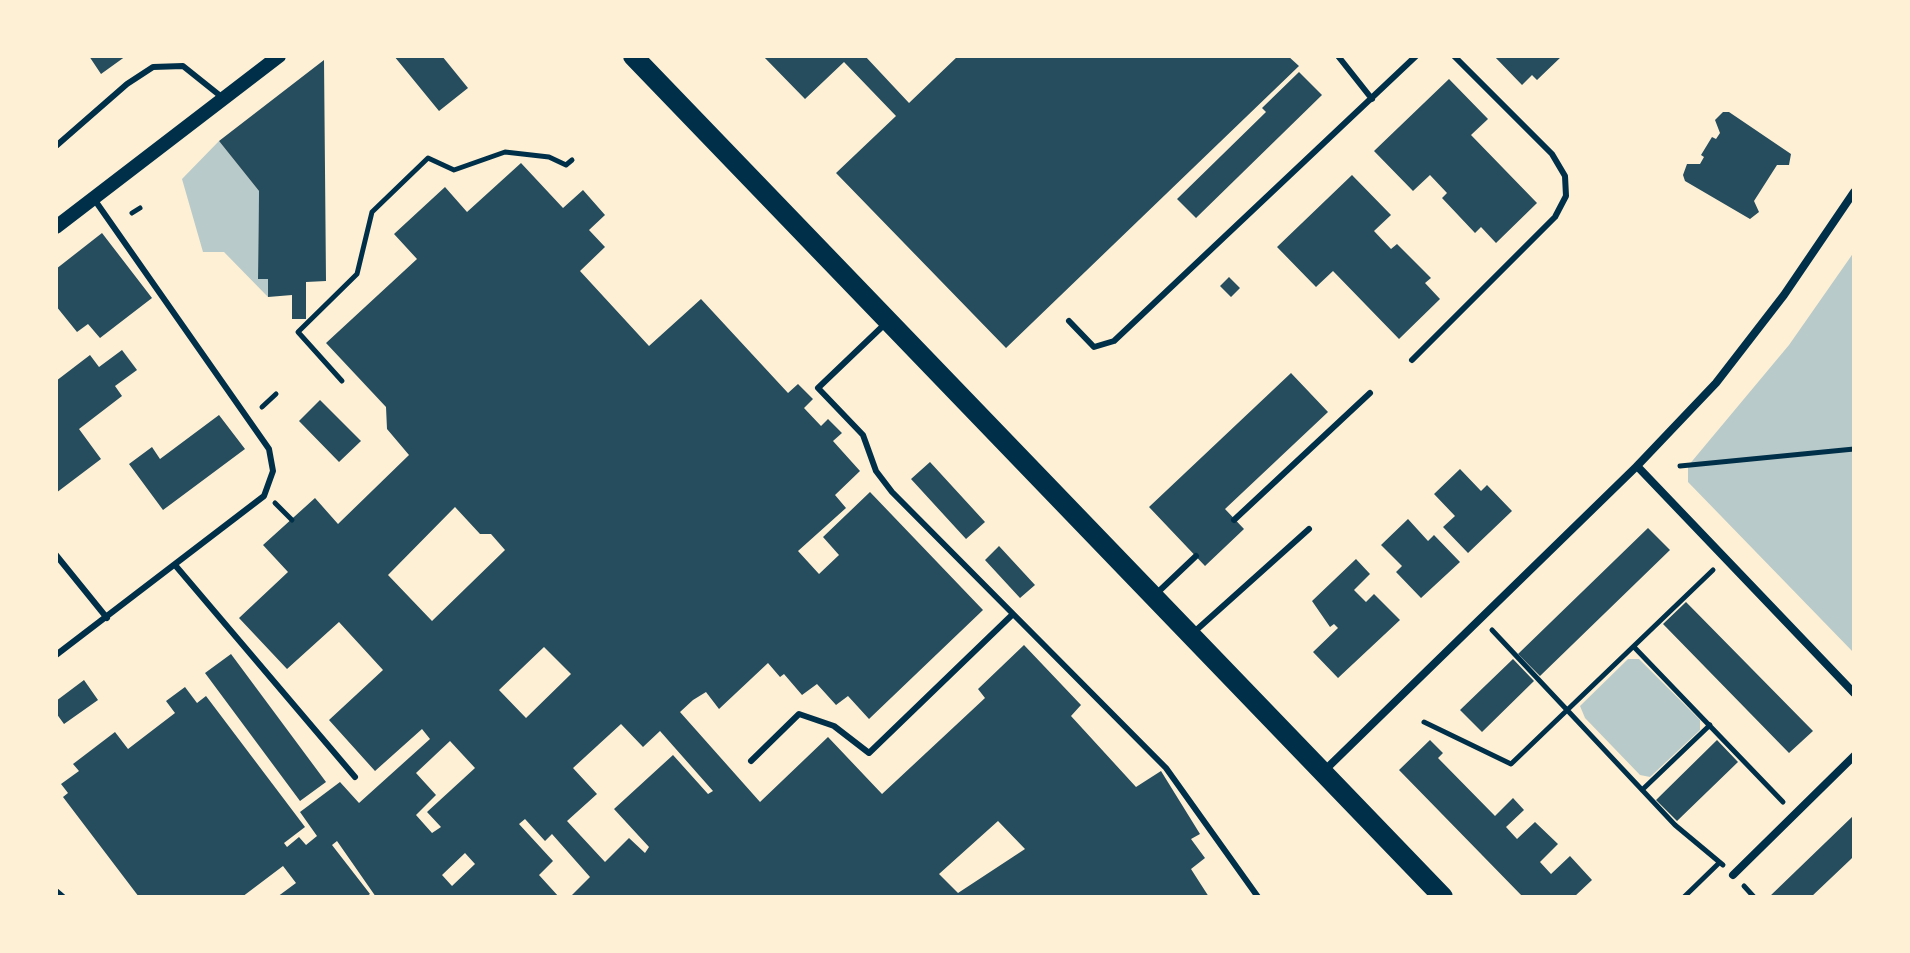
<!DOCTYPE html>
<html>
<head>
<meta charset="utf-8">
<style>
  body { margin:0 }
  #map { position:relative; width:1910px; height:953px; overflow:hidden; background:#fdf0d5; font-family:"Public Sans",sans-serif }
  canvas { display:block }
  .frame { position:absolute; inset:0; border:58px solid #fdf0d5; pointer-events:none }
</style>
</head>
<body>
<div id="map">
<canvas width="1910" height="953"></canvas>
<div class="frame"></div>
</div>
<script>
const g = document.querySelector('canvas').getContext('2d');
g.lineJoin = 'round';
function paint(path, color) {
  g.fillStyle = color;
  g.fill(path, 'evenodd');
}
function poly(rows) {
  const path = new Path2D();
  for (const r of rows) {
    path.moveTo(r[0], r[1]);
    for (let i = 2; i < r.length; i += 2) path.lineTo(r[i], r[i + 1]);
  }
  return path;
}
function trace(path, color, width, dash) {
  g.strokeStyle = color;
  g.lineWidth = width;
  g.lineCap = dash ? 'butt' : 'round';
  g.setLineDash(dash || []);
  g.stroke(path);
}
const green = poly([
  [219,141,259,191,258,279,268,279,268,297,224,252,203,252,182,179],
  [1854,252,1854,653,1688,482,1688,466,1789,345],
  [1628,659,1639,659,1700,720,1700,730,1650,777,1640,775,1585,718,1580,706]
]);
const building = poly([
  [89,56,126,56,101,74],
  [394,56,442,56,468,88,439,111],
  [763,56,865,56,909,103,958,56,1288,56,1299,66,1006,348,836,173,896,116,844,62,805,99],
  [1494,56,1562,56,1537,80,1532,75,1522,85],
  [324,60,326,281,306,282,306,319,292,319,292,295,268,297,268,279,258,279,259,191,219,141],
  [1299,72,1322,95,1196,218,1177,199,1266,112,1262,108],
  [1449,79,1488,119,1471,135,1537,203,1496,243,1481,227,1475,233,1442,198,1447,193,1430,175,1413,191,1374,151],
  [1723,112,1729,112,1791,154,1789,165,1777,165,1754,201,1759,212,1750,219,1685,181,1683,175,1687,164,1700,164,1704,157,1701,155,1712,137,1716,139,1720,133,1715,120],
  [521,163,563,208,583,190,605,215,589,230,605,247,580,271,649,346,701,299,788,393,798,384,813,399,804,408,821,426,828,419,842,433,833,441,860,471,835,495,846,508,798,551,819,574,839,555,823,537,870,492,983,610,869,719,848,696,836,705,817,684,802,695,784,674,780,677,768,663,719,709,706,692,693,700,680,712,760,802,828,737,882,794,985,698,978,689,1024,645,1081,705,1071,716,1136,787,1161,771,1200,834,1191,839,1205,858,1191,869,1209,897,570,897,590,877,552,834,545,841,525,819,519,824,553,861,539,875,559,897,376,897,337,841,332,845,370,894,366,897,277,897,296,883,283,866,242,897,139,897,63,797,68,793,61,784,79,771,73,764,115,732,128,749,175,713,166,701,185,687,197,703,206,696,305,827,284,843,287,847,299,837,306,845,317,836,300,812,340,782,359,803,430,739,422,729,375,771,329,720,383,670,339,622,287,669,239,618,288,572,263,545,315,498,338,524,409,455,387,429,386,407,326,343,417,259,394,234,445,187,467,212],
  [455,507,480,534,491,534,505,550,432,621,388,575],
  [544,647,571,674,526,718,499,690],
  [621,724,643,747,660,731,713,791,708,794,673,755,614,809,649,847,645,853,629,838,605,862,567,821,597,794,573,768],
  [450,741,475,768,427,812,441,827,432,833,416,815,436,795,416,773],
  [998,821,1025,849,958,893,939,874],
  [465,853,475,864,452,886,442,875],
  [1352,175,1391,215,1374,231,1391,249,1397,244,1431,278,1425,283,1440,299,1399,339,1333,271,1316,287,1277,247],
  [102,233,152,298,100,338,88,324,77,332,56,306,56,269],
  [1229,277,1240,288,1231,297,1220,286],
  [122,350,137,370,115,386,122,396,79,429,101,459,56,493,56,381,90,355,99,367],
  [1291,373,1328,412,1225,509,1244,529,1205,566,1149,507],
  [320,400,361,441,339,462,299,421],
  [219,415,245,449,163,510,129,464,152,447,160,459],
  [930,462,985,522,966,539,911,479],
  [1460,469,1481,491,1487,485,1512,511,1468,553,1443,527,1455,516,1434,494],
  [1408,519,1428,541,1434,535,1460,562,1421,598,1396,572,1402,566,1381,545],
  [1648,528,1670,550,1540,676,1518,654],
  [999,546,1035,585,1020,598,985,560],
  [1356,559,1370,574,1354,590,1366,602,1374,594,1400,620,1338,678,1313,652,1338,628,1334,624,1330,627,1312,601],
  [1686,602,1813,731,1789,753,1663,624],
  [231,654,326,782,300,801,205,673],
  [1513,659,1534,681,1482,732,1460,710],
  [84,680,98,700,64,724,56,713,56,701],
  [1430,740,1443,753,1438,758,1495,816,1513,798,1524,810,1506,827,1517,839,1535,822,1558,844,1540,862,1551,874,1570,856,1592,880,1574,897,1523,897,1399,770],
  [1717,740,1738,762,1677,821,1656,800],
  [1854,815,1854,856,1850,860,1811,897,1769,897]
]);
const path = poly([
  [132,213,140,208],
  [342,381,298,332,357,274,372,212,428,158,454,170,505,152,549,157,566,165,572,160],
  [262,407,276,394],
  [1680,466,1854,449],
  [275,503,292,520],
  [1492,630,1675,825,1723,865],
  [1634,647,1783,802],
  [1424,722,1511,764,1713,570],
  [1642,790,1710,725],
  [1744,886,1754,897],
  [1684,897,1718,864]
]);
const service = poly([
  [1338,56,1372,99],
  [56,146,127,84,153,67,183,66,223,98],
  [1069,321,1094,347,1114,341,1416,56],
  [886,323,818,388,863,435,876,471,892,492,1166,768,1258,897],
  [1412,360,1555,217,1566,196,1565,176,1552,154,1454,56],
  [1234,520,1370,393],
  [56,555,107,618],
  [175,565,355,777],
  [1156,594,1196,556],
  [1193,633,1309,529],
  [56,655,264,496,273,471,269,449,94,199],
  [751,761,799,714,834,726,869,753,1013,614],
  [56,891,63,897]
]);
const minor = poly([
  [1637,466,1854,693],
  [1324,771,1637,466,1716,383,1784,295,1854,192],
  [1733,875,1854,756]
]);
const tertiary = poly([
  [56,227,279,56]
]);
const trunk = poly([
  [633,56,1443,897]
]);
paint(green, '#b9caca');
paint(building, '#264d5e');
trace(path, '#003049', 5);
trace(service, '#003049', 6);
trace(minor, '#003049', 8);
trace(tertiary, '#003049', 14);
trace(trunk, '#003049', 20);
</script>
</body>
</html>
